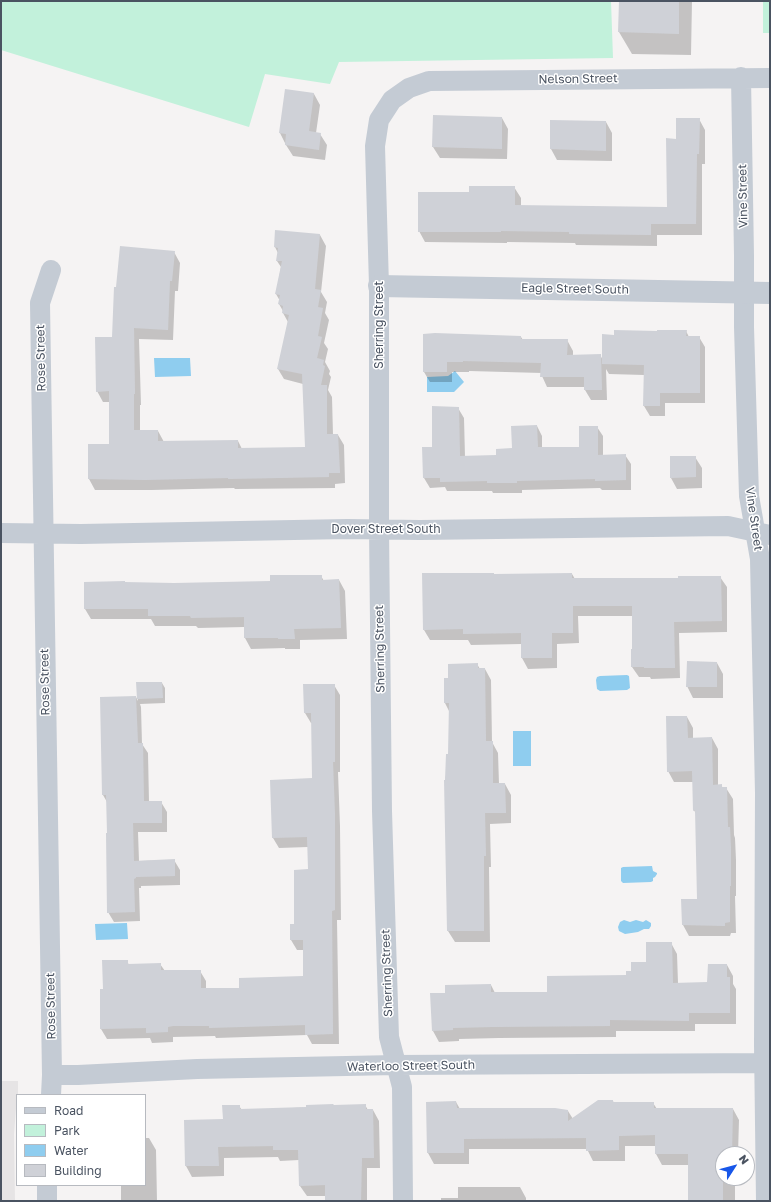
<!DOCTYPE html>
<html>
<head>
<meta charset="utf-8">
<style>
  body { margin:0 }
  #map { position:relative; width:771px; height:1202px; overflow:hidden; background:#f5f3f3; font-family:"Golos Text",sans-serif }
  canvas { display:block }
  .frame { position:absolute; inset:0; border:2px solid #4a5361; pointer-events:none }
  .legend { position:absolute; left:16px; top:1094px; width:130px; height:92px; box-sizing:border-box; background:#fff; border:1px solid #b7bac0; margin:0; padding:5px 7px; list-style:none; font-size:12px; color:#4a5361 }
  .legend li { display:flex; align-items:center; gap:8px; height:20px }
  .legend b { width:20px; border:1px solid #b7bac0 }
  .north { position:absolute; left:715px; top:1146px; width:40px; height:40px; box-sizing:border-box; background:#fff; border:1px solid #b7bac0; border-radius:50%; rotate:54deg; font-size:11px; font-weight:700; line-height:16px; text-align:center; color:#4a5361 }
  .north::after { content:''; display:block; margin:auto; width:14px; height:18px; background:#1857e9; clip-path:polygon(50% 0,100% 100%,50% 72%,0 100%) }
</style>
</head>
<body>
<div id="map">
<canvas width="771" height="1202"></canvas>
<div class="frame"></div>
<ul class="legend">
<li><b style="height:5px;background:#c4cbd4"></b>Road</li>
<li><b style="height:11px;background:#c2f1db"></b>Park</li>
<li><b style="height:11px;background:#8fcdef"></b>Water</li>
<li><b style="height:11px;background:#cfd1d7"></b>Building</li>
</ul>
<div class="north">N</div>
</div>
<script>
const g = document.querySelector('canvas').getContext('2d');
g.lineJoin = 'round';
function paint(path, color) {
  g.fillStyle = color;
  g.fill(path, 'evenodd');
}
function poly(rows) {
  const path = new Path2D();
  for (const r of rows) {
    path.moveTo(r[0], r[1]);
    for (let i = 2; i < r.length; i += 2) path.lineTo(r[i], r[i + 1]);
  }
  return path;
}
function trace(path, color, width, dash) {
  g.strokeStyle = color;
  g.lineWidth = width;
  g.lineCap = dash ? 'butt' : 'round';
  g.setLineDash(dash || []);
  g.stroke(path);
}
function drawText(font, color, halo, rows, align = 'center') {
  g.font = font + ' "Golos Text",sans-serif';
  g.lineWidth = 3;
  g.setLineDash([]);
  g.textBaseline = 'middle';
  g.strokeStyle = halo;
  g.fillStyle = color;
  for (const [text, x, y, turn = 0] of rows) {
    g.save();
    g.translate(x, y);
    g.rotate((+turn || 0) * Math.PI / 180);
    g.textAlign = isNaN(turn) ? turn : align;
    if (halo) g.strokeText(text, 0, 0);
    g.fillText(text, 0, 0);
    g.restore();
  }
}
const education = poly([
  [1,1081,18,1081,18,1095,17,1095,14,1134,15,1201,1,1201]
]);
const green = poly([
  [1,1,611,1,613,58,339,62,330,84,265,74,249,127,1,50],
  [763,1,770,1,770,33,763,33]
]);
const water = poly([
  [154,358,190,358,191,376,155,377],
  [455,371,464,382,454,392,427,392,427,377,448,376],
  [627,675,629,676,630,688,627,690,600,691,597,689,596,680,597,677,600,676],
  [513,731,531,731,531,766,513,766],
  [652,866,653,871,657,873,657,874,655,877,653,878,653,881,651,882,623,883,621,881,621,868,623,867],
  [624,920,630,922,636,920,643,922,646,920,651,923,651,926,649,929,644,929,638,932,625,934,619,931,618,927,620,922],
  [127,923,128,939,96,940,95,924]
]);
const shadow = poly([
  [620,1,692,1,691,55,632,54,619,32],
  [286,90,314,94,320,105,316,133,320,134,327,145,325,160,293,156,286,145,280,133],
  [502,118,508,129,507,159,440,158,433,147],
  [699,119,705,130,705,164,702,164,702,235,657,235,657,246,576,245,575,243,507,242,507,243,425,242,419,231,470,193,514,187,521,198,521,206,668,208,677,140],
  [606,122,612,133,612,161,557,160,551,149],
  [320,235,326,246,321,292,327,302,325,313,329,320,324,343,328,349,325,362,330,371,329,374,331,377,328,390,332,397,333,435,338,435,344,445,345,483,335,484,335,488,235,489,234,488,152,490,95,490,89,479,110,444,110,402,103,402,97,391,113,338,174,252,180,263,178,291,175,291,173,340,139,339,141,405,140,405,140,431,158,431,164,442,238,441,242,449,306,448,303,384,284,379,278,369,288,322,283,313,283,311,279,304,280,301,276,294,281,267,277,261,278,253,275,247],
  [686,331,689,337,699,337,705,347,705,403,665,403,665,416,650,416,644,406,644,375,609,374,606,369,607,400,591,400,585,390,585,387,547,387,542,376,542,373,469,371,469,372,452,372,452,382,430,382,424,372,424,335,521,337,523,340,567,340,573,351,573,356,600,355,603,360,615,336],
  [458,408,464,418,465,457,497,456,513,449,537,426,542,436,542,448,580,448,597,427,603,436,603,455,625,455,631,464,631,490,602,490,600,488,522,490,522,493,493,493,492,491,447,491,445,487,430,488,424,478,423,448,433,448],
  [1,455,1,456,2,488,1,488],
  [695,457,702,468,702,488,677,489,671,478],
  [572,574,575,579,679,579,720,577,727,587,727,632,679,633,680,678,651,679,650,677,639,677,632,667,633,650,633,616,578,616,579,643,557,644,557,668,528,669,522,658,522,644,471,645,468,640,430,640,424,630],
  [321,576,324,581,339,580,345,591,347,639,300,640,300,649,285,649,285,648,251,649,245,638,245,627,198,628,196,626,155,626,151,619,91,619,85,609,174,584,271,582],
  [717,663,723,674,723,698,693,698,687,686],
  [477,664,480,669,485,669,491,680,492,742,498,753,499,784,505,784,511,795,511,823,490,824,491,867,489,867,490,942,455,942,448,931,445,781,449,755,449,711,445,703,449,679],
  [137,683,162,683,165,688,165,703,140,704,141,707,142,744,148,753,149,802,161,802,167,812,167,832,138,832,139,861,174,860,180,870,180,885,141,886,141,888,139,888,140,921,114,922,108,912,107,802,103,795,136,697,138,701],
  [334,685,340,695,340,772,338,772,340,826,341,920,337,920,339,1044,312,1044,307,1035,216,1038,215,1036,173,1037,173,1042,152,1043,150,1038,107,1039,101,1029,104,990,127,961,129,965,160,964,165,971,200,971,206,981,206,989,240,989,304,977,304,950,297,950,291,940,309,870,308,847,279,848,273,838,272,781,313,779,313,723,311,723,305,713],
  [687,717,693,728,693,739,712,738,718,749,718,786,721,785,723,788,726,788,733,799,734,835,735,838,736,860,736,896,735,896,736,933,731,933,730,936,689,936,683,925,682,900,698,900,696,814,694,810,693,782,674,782,668,771],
  [671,943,677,954,678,983,708,983,727,965,733,976,733,984,736,989,736,1024,695,1024,695,1031,616,1031,616,1037,499,1038,459,1039,459,1041,439,1042,433,1031,446,994,491,985,495,993,548,993,627,976,647,963],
  [613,1101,614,1103,653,1103,657,1109,733,1109,739,1120,738,1154,723,1154,723,1178,735,1178,735,1201,689,1201,689,1165,662,1165,656,1154,656,1146,625,1146,625,1161,593,1161,587,1149,469,1149,469,1164,434,1164,428,1153,456,1102,460,1109,568,1111,573,1119],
  [365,1105,368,1110,373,1110,379,1121,380,1168,367,1168,367,1201,326,1201,326,1196,307,1196,300,1186,299,1160,280,1161,278,1157,224,1158,224,1176,192,1177,186,1166,185,1121,224,1120,239,1106,242,1110],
  [145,1138,149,1138,156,1150,157,1201,121,1201,121,1185,145,1185],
  [458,1187,520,1187,526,1198,526,1201,441,1201,441,1198,458,1198]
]);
const building = poly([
  [619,1,679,1,679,34,618,32],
  [285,89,314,93,309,131,321,133,319,150,285,145,286,134,279,133],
  [433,115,502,117,502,149,432,147],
  [676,118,700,118,699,154,697,154,696,224,651,224,651,235,569,234,569,232,501,231,501,232,418,232,418,192,469,192,469,186,515,186,515,205,667,207,666,138,676,139],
  [550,120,606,121,606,151,550,149],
  [275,230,320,234,315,289,321,290,318,307,323,308,318,336,322,337,317,358,324,360,323,365,325,366,321,385,327,385,327,434,338,434,340,473,329,473,329,477,228,479,228,478,145,480,88,479,88,444,109,444,109,391,96,392,95,337,112,337,114,287,116,287,120,246,175,251,172,281,170,281,168,330,134,328,135,394,134,394,134,430,158,430,158,441,238,440,238,448,305,447,302,374,277,369,289,315,282,313,283,306,278,304,280,295,275,294,282,261,276,261,278,248,274,247],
  [614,330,657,331,657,330,687,330,686,336,700,336,700,393,660,393,660,406,643,406,644,365,602,364,602,334,614,335],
  [435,333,521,336,521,339,568,339,567,355,601,354,602,390,584,390,584,377,540,377,541,363,463,361,463,362,447,362,447,372,423,372,423,334],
  [432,406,459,407,460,456,496,455,496,449,512,448,511,426,537,425,538,447,579,447,579,426,598,426,598,455,626,454,626,480,595,481,595,479,517,481,517,483,487,483,487,481,440,482,440,478,423,478,422,447,432,447],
  [670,456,696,456,696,477,670,478],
  [422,573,494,573,494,574,572,573,572,578,678,578,678,576,721,576,722,621,674,622,675,668,644,668,644,667,631,667,631,649,632,649,632,606,573,606,573,633,552,633,552,658,521,658,521,633,463,634,463,629,423,630],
  [270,575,322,575,322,580,339,579,341,628,294,629,295,639,278,639,278,638,244,638,244,617,191,618,190,616,148,616,148,609,84,609,84,582,125,581,125,582,174,583,270,581],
  [687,661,717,662,717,687,686,687],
  [478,663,478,668,485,668,486,741,493,741,493,783,505,783,506,813,485,813,486,856,484,856,484,931,447,931,444,780,445,780,446,754,448,754,449,703,444,703,444,678,448,678,448,664],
  [136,682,162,682,163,698,137,699],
  [303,684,335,684,335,762,333,762,335,815,335,910,332,911,333,1034,305,1035,305,1025,209,1028,209,1026,173,1026,168,1027,168,1032,146,1033,146,1028,100,1029,100,989,103,989,102,960,128,960,128,964,161,963,161,970,201,970,201,988,239,988,239,978,303,976,303,940,290,940,290,924,294,924,294,870,308,869,307,837,272,838,270,780,312,778,311,713,304,713],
  [136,696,138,743,143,743,144,801,162,801,162,823,133,823,134,861,175,859,175,876,136,877,136,878,134,879,135,912,107,913,106,833,107,833,106,795,102,795,100,697],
  [666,716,687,716,688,738,712,737,713,785,722,784,722,787,727,787,728,827,730,827,731,849,731,886,730,886,730,922,725,923,725,926,682,925,681,899,697,899,695,810,693,811,692,771,667,772],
  [646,942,672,942,673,983,707,982,708,964,727,964,727,977,730,977,730,1013,689,1013,689,1021,610,1020,610,1026,492,1027,453,1028,453,1030,432,1031,430,993,445,993,445,985,491,984,491,992,547,992,547,976,626,975,626,971,631,971,631,962,646,962],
  [598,1100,613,1100,613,1102,654,1102,654,1108,733,1108,732,1153,729,1153,729,1154,723,1154,723,1201,688,1201,688,1154,655,1154,655,1135,619,1136,619,1150,586,1151,586,1138,464,1139,464,1153,427,1153,426,1102,456,1101,457,1108,555,1108,568,1110,568,1121],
  [333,1104,334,1105,366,1104,366,1109,373,1109,374,1158,362,1158,361,1201,325,1201,325,1185,299,1186,298,1150,273,1150,273,1146,218,1147,219,1166,185,1166,184,1120,223,1119,222,1105,240,1105,240,1109,306,1107,306,1105]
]);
const minor = poly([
  [741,77,744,256,744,327,749,496,760,559,765,793,764,1045,766,1201],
  [51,270,40,303,52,1075,51,1095],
  [1,533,81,534,347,529,420,530,728,526,770,535],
  [52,1075,78,1075,197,1069,396,1065,770,1063],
  [47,1185,47,1201],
  [403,1201,402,1087,389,1037,382,811,379,529,379,286,375,146,379,120,392,100,409,88,429,81,770,78]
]);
const tertiary = poly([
  [379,286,770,293]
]);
const streetNames = [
  ["Nelson Street",578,79,-1],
  ["Vine Street",743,196,-91],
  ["Eagle Street South",575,289,1],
  ["Sherring Street",379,325,-90],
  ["Rose Street",41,358,-91],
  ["Vine Street",754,519,82],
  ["Dover Street South",386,529],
  ["Sherring Street",380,649,-91],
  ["Rose Street",45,682,-91],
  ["Sherring Street",387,973,-92],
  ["Rose Street",51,1006,-91],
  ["Waterloo Street South",411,1066,-1]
];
paint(education, '#e6e4e5');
paint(green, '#c2f1db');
paint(water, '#8fcdef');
paint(shadow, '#0003');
paint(building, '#cfd1d7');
trace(minor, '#c4cbd4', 20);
trace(tertiary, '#c4cbd4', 22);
drawText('12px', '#4a5361', '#fff', streetNames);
</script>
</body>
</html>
